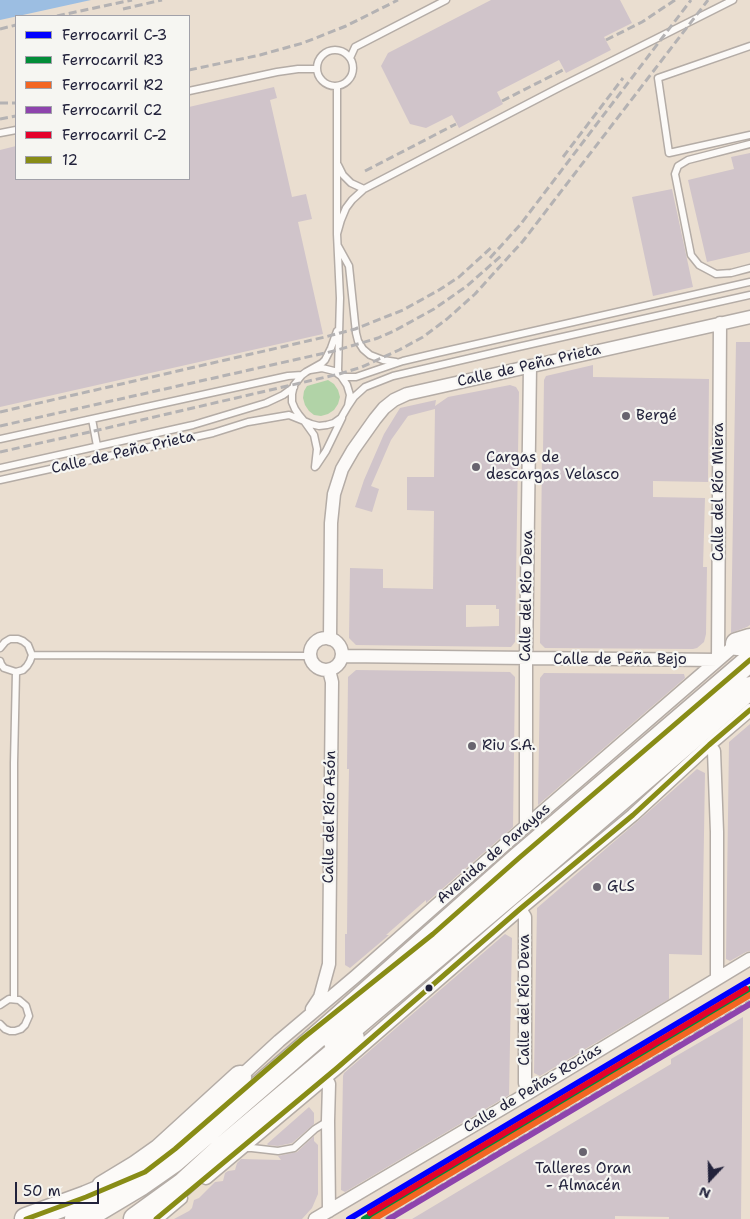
<!DOCTYPE html>
<html>
<head>
<meta charset="utf-8">
<style>
  body { margin:0 }
  #map { position:relative; width:750px; height:1219px; overflow:hidden; background:#eaded0; font-family:"Shantell Sans",sans-serif }
  canvas { display:block }
  .legend { position:absolute; left:15px; top:15px; width:175px; height:165px; box-sizing:border-box; background:#f6f6f2; border:1px solid #a1a1a9; margin:0; padding:6px 9px; list-style:none; font-size:15px; color:#22223b }
  .legend li { display:flex; align-items:center; gap:10px; height:25px }
  .legend b { width:25px; border:1px solid #a1a1a9 }
  .north { position:absolute; left:685px; top:1154px; width:50px; height:50px; -webkit-text-stroke:4px #f6f6f2; paint-order:stroke; rotate:201deg; font-size:14px; font-weight:700; line-height:20px; text-align:center; color:#22223b }
  .north::after { content:''; display:block; margin:auto; width:18px; height:22px; background:#22223b; clip-path:polygon(50% 0,100% 100%,50% 72%,0 100%) }
  .scale { position:absolute; left:15px; top:1182px; width:84px; height:22px; box-sizing:border-box; border:2px solid #22223b; border-top:0; padding-left:6px; font-size:15px; line-height:18px; white-space:nowrap; color:#22223b; -webkit-text-stroke:4px #f6f6f2; paint-order:stroke }
</style>
</head>
<body>
<div id="map">
<canvas width="750" height="1219"></canvas>
<ul class="legend">
<li><b style="height:6px;background:#00f"></b>Ferrocarril C-3</li>
<li><b style="height:6px;background:#028d38"></b>Ferrocarril R3</li>
<li><b style="height:6px;background:#f26522"></b>Ferrocarril R2</li>
<li><b style="height:6px;background:#8e44ad"></b>Ferrocarril C2</li>
<li><b style="height:6px;background:#e4002b"></b>Ferrocarril C-2</li>
<li><b style="height:6px;background:#888c16"></b>12</li>
</ul>
<div class="north">N</div>
<div class="scale">50 m</div>
</div>
<script>
const g = document.querySelector('canvas').getContext('2d');
g.lineJoin = 'round';
function paint(path, color) {
  g.fillStyle = color;
  g.fill(path, 'evenodd');
}
function poly(rows) {
  const path = new Path2D();
  for (const r of rows) {
    if (r.length === 3) {
      path.moveTo(r[0] + r[2], r[1]);
      path.arc(r[0], r[1], r[2], 0, 2 * Math.PI);
      continue;
    }
    path.moveTo(r[0], r[1]);
    for (let i = 2; i < r.length; i += 2) path.lineTo(r[i], r[i + 1]);
  }
  return path;
}
function trace(path, color, width, dash) {
  g.strokeStyle = color;
  g.lineWidth = width;
  g.lineCap = dash ? 'butt' : 'round';
  g.setLineDash(dash || []);
  g.stroke(path);
}
function drawText(font, color, halo, rows, align = 'center') {
  g.font = font + ' "Shantell Sans",sans-serif';
  g.lineWidth = 4.5;
  g.setLineDash([]);
  g.textBaseline = 'middle';
  g.strokeStyle = halo;
  g.fillStyle = color;
  for (const [text, x, y, turn = 0] of rows) {
    g.save();
    g.translate(x, y);
    g.rotate((+turn || 0) * Math.PI / 180);
    g.textAlign = isNaN(turn) ? turn : align;
    if (halo) g.strokeText(text, 0, 0);
    g.fillText(text, 0, 0);
    g.restore();
  }
}
const green = poly([
  [328,380,334,384,338,390,340,397,338,404,334,410,328,414,321,416,314,415,309,411,305,405,303,398,304,391,307,386]
]);
const water = poly([
  [0,0,91,0,0,20]
]);
const building = poly([
  [491,0,620,0,632,23,604,37,611,50,566,73,559,60,497,92,503,104,459,128,452,115,426,128,410,124,381,66,388,53],
  [274,87,277,98,270,100,292,197,306,194,312,219,298,222,323,334,0,407,0,150,16,146,16,179,189,179,189,107],
  [750,153,750,252,707,262,688,180,734,169,731,157],
  [672,189,693,287,653,296,632,197],
  [736,342,750,342,750,625,747,627,731,633],
  [593,365,593,377,709,379,708,482,653,481,653,497,705,498,703,567,707,567,706,634,704,642,697,648,693,649,545,648,540,643,542,452,543,452,544,380,546,376],
  [510,385,516,387,519,392,515,642,511,647,356,645,349,638,350,568,383,569,383,588,433,589,434,511,407,510,407,477,434,477,435,409,408,416,391,440,371,486,379,489,372,512,355,507,364,480,384,434,400,408,436,400,435,406,448,397],
  [466,605,496,605,496,609,499,609,499,626,466,627],
  [356,670,510,672,515,677,513,827,426,903,426,900,386,935,389,935,350,968,345,965,345,934,347,934,348,831,349,769,347,769,348,677],
  [544,673,684,674,685,678,538,805,540,678],
  [750,724,750,951,746,952,730,961,726,959,729,742],
  [697,769,705,773,702,955,669,954,669,999,540,1076,534,1073,537,908,638,821],
  [505,934,512,938,509,1095,345,1192,341,1190,343,1076,344,1073],
  [743,1017,741,1219,669,1219,669,1217,615,1216,615,1219,412,1219,671,1064,671,1059],
  [309,1107,314,1113,314,1124,292,1143,278,1146,268,1145,267,1144],
  [314,1136,314,1141,318,1145,318,1194,312,1208,302,1219,174,1219,189,1211,192,1208,194,1200,199,1198,215,1182,223,1181,225,1173,228,1171,235,1170,237,1163,241,1159,281,1160,278,1156,297,1152]
]);
const service = poly([
  [750,46,658,78,669,153,750,135],
  [335,68,18],
  [350,58,355,47,446,0],
  [337,86,337,234,340,298,338,370,339,374],
  [189,91,277,72,298,69,317,69],
  [0,133,16,130],
  [750,144,688,160,678,166,675,174,691,255,699,265,716,274,731,273,750,268],
  [338,165,343,175,351,183,364,189],
  [337,234,341,220,346,208,352,200,364,189,562,86,733,0],
  [338,246,349,266,356,333,358,341,363,349,370,355,383,360,396,362],
  [310,370,322,368,334,371,341,376,347,385,350,395,348,406,341,418,334,423,327,425,319,426,311,424,304,421,299,415,295,409,292,402,292,394,294,385,302,375,306,372,322,363,325,360,331,348,337,331],
  [341,376,343,377,356,377,403,361,437,353,750,282],
  [348,406,354,397,365,387,393,376,518,347,750,295],
  [92,419,97,446],
  [0,439,288,376,302,375],
  [316,466,326,451,342,418],
  [0,468,193,425,266,403,283,395,294,387],
  [0,480,213,433,248,422,289,415,304,421,314,435,317,449,315,467],
  [0,648,5,642,10,639,18,639,23,641,28,645,32,655,30,661,27,666,23,670,16,672,4,668,1,664,0,661],
  [32,655,310,656],
  [14,999,14,763,16,672],
  [0,1005,9,999,19,1000,26,1006,29,1016,25,1025,21,1029,15,1031,10,1031,5,1029,0,1024],
  [244,1148,252,1148,278,1151,294,1148,315,1129,328,1121]
]);
const minor = poly([
  [326,654,16],
  [330,639,331,523,334,494,342,469,353,450,375,419,384,408,394,400,407,394,750,317],
  [342,656,718,660,720,323],
  [709,745,714,751,717,832,717,978],
  [526,826,526,659,530,366],
  [520,909,525,917,525,1083,530,1092],
  [312,1009,320,997,329,964,332,682,329,670],
  [240,1077,279,1041,356,976,526,826,740,641],
  [325,1077,329,1084,328,1121,329,1211],
  [206,1178,337,1068,520,909,633,815,709,745,750,710],
  [156,1219,181,1198],
  [315,1219,530,1092,750,959]
]);
const motorway = poly([
  [737,644,750,640],
  [335,1042,523,883,750,688],
  [103,1187,136,1167,160,1150,240,1077],
  [26,1219,86,1197,120,1183],
  [76,1219,96,1211,141,1184,174,1161,333,1023,519,858,750,660],
  [135,1219,182,1185,219,1151,353,1038]
]);
const rail = poly([
  [123,9,162,0],
  [57,16,132,0],
  [0,29,16,25],
  [606,40,642,22,675,0],
  [189,70,260,55,303,43,346,26,398,0],
  [502,101,563,70],
  [0,103,16,103],
  [0,119,16,116],
  [563,157,623,78],
  [365,171,456,124],
  [490,258,520,225,691,0],
  [0,412,325,337,355,329,403,310,439,290,459,277,493,246],
  [0,426,334,351,378,338,394,331,434,309,467,286,502,255],
  [0,452,94,431,339,374,362,367,379,359,399,350,423,337,447,319,475,294,523,241,708,0],
  [385,1219,750,1001]
]);
const bus1 = poly([
  [26,1219,86,1197,145,1172,175,1149,302,1039,433,934,519,858,750,660],
  [156,1219,337,1068,520,909,633,815,709,745,750,710]
]);
const rail1 = poly([
  [349,1219,750,980]
]);
const rail2 = poly([
  [364,1219,750,989]
]);
const rail3 = poly([
  [374,1219,750,995]
]);
const rail4 = poly([
  [389,1219,750,1004]
]);
const rail5 = poly([
  [370,1213,746,989]
]);
const markers = [
  [626,416,5,"#68646f"],
  [476,467,5,"#68646f"],
  [472,746,5,"#68646f"],
  [597,887,5,"#68646f"],
  [429,988,4.5,"#22223b"],
  [583,1152,5,"#68646f"]
];
const streetNames = [
  ["Calle de Peña Prieta",529,366,-13],
  ["Calle de Peña Prieta",123,453,-13],
  ["Calle del Río Miera",719,492,-90],
  ["Calle del Río Deva",527,596,-89],
  ["Calle de Peña Bejo",620,660],
  ["Calle del Río Asón",330,817,-89],
  ["Avenida de Parayas",494,854,-41],
  ["Calle del Río Deva",525,1000,-90],
  ["Calle de Peñas Rocías",533,1089,-31]
];
const poiNames = [
  ["Bergé",636,416],
  ["Cargas de",486,458],
  ["descargas Velasco",486,475],
  ["Riu S.A.",482,746],
  ["GLS",607,887],
  ["Talleres Oran",583,1169,"center"],
  ["- Almacén",583,1186,"center"]
];
paint(green, '#b1d3a7');
paint(water, '#9cbee2');
paint(building, '#d0c4ca');
trace(service, '#b4aca6', 9);
trace(minor, '#b4aca6', 15);
trace(motorway, '#b4aca6', 25);
trace(service, '#fcfaf8', 6);
trace(minor, '#fcfaf8', 12);
trace(motorway, '#fcfaf8', 22);
trace(rail, '#b4b2b3', 3, [8, 4]);
trace(bus1, '#888c16', 5);
trace(rail1, '#00f', 6);
trace(rail2, '#028d38', 6);
trace(rail3, '#f26522', 6);
trace(rail4, '#8e44ad', 6);
trace(rail5, '#e4002b', 6);
for (const [x, y, r, color] of markers) {
  const dot = new Path2D();
  dot.arc(x, y, r, 0, 2 * Math.PI);
  g.fillStyle = color;
  g.fill(dot);
  trace(dot, '#f6f6f2', 2);
}
drawText('15px', '#22223b', '#f6f6f2', streetNames);
drawText('15px', '#22223b', '#f6f6f2', poiNames, 'left');
</script>
</body>
</html>
